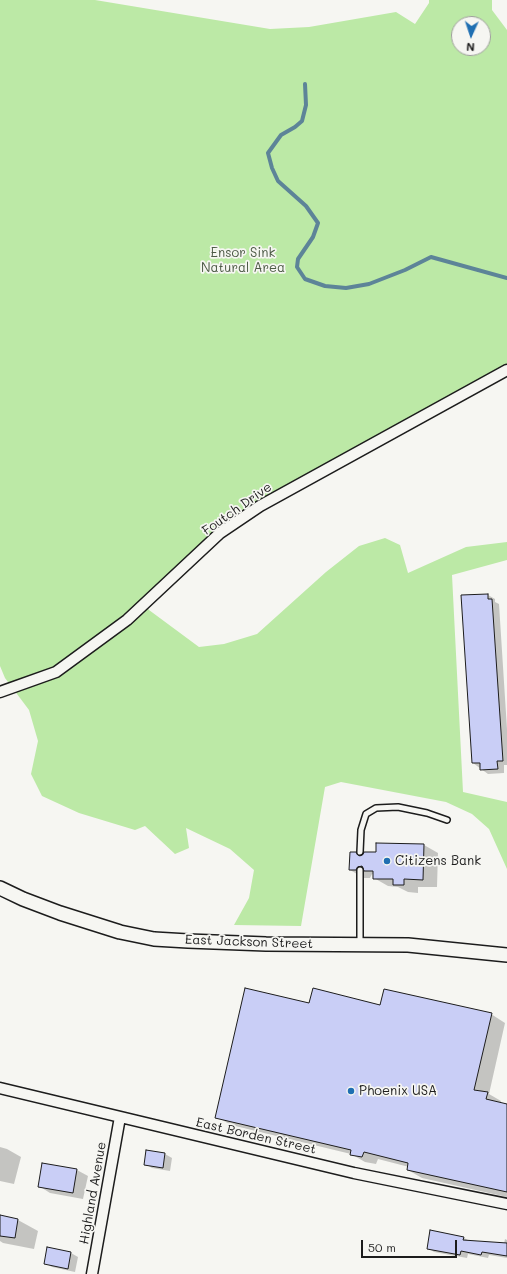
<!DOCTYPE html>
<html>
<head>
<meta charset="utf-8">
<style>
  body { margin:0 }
  #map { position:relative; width:507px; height:1274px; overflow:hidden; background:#f6f6f2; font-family:Mali,sans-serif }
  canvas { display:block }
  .north { position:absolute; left:451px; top:16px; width:40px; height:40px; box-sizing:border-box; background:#f6f6f2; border:1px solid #9f9f9c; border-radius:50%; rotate:183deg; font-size:11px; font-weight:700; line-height:16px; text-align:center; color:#1c1c1c }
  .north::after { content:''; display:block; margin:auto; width:14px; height:18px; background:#1f6fb2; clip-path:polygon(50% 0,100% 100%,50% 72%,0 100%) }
  .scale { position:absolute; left:361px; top:1240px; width:96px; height:18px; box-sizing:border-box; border:2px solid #1c1c1c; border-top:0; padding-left:5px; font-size:12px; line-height:14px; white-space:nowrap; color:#1c1c1c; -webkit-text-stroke:3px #f6f6f2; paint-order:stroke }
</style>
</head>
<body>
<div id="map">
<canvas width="507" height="1274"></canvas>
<div class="north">N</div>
<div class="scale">50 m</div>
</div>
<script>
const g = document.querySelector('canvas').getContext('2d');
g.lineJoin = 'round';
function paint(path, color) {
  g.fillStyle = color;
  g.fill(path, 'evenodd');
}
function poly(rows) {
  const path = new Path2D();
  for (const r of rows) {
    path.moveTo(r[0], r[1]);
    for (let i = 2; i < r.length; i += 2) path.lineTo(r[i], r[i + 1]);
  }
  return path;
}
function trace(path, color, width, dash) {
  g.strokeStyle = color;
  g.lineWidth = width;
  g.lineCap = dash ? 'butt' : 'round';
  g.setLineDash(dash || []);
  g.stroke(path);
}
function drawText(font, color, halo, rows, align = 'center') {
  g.font = font + ' Mali,sans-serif';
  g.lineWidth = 3.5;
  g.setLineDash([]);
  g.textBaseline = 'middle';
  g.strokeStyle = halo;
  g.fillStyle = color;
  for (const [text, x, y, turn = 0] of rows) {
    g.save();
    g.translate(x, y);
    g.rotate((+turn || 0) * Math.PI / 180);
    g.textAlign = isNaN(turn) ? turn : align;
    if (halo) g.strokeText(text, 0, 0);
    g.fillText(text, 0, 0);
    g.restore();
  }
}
const green = poly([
  [0,0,95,0,270,29,309,27,396,12,415,24,429,3,429,0,492,0,492,10,507,30,507,372,220,533,145,604,149,610,199,647,224,644,257,634,326,572,359,546,385,538,400,545,408,573,466,547,507,542,507,560,452,575,463,792,507,802,507,869,489,829,472,814,446,802,341,782,325,787,301,926,234,925,249,898,254,870,230,849,186,828,189,848,175,854,145,826,135,830,79,813,42,796,31,774,38,741,29,710,5,678,0,666],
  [459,24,483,24,483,48,459,48]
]);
const shadow = poly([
  [488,595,495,599,495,602,499,604,507,729,507,765,504,765,504,773,488,774,473,763],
  [424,845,438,853,437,887,418,887,418,893,408,892,398,887,388,886,374,878,374,875,372,874,370,878,364,878,350,870,356,853,362,856],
  [310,1004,381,1006,491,1014,505,1023,489,1094,501,1101,501,1104,507,1105,507,1197,422,1178,408,1170,409,1167,378,1159,376,1164,365,1162,351,1154,231,1125,217,1117],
  [0,1147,7,1149,21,1157,14,1184,0,1181],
  [147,1151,165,1154,172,1158,170,1171,152,1168,145,1164],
  [43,1164,77,1170,88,1176,83,1199,50,1193,39,1186],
  [0,1216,18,1220,38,1231,34,1249,3,1243,0,1241],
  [464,1238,470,1241,504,1244,505,1239,507,1240,507,1258,489,1255,488,1258,468,1254,467,1258,434,1252,428,1248],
  [71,1253,78,1257,75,1272,52,1267,45,1263]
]);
const stream = poly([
  [305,84,306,105,302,121,295,127,281,135,268,153,272,168,278,181,306,206,318,223,313,237,298,259,297,267,305,279,325,286,346,288,369,284,405,270,431,257,507,278]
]);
const building = poly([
  [488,594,488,599,492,599,503,761,497,761,498,769,480,770,480,763,472,763,461,595,488,594],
  [376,843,424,844,423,880,404,879,404,885,393,885,393,879,373,879,373,871,364,871,362,866,358,867,356,870,349,870,350,852,356,852,358,855,360,856,363,854,364,852,376,852,376,843],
  [245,988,309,1003,313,988,380,1005,384,989,492,1013,474,1090,488,1092,486,1099,507,1104,507,1192,407,1170,408,1163,364,1152,362,1157,350,1155,351,1150,215,1118,245,988],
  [146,1150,165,1153,163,1168,144,1165,146,1150],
  [42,1163,77,1169,73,1193,38,1187,42,1163],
  [0,1215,18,1219,15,1238,0,1236,0,1215],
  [430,1230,464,1237,463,1240,507,1243,507,1256,482,1252,481,1255,461,1251,460,1255,427,1249,430,1230],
  [47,1247,71,1252,68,1269,44,1264,47,1247]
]);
const service = poly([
  [360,852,361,830,366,814,376,808,398,807,427,813,447,820],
  [360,943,360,870]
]);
const minor = poly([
  [0,692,56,672,127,620,220,533,260,506,507,370],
  [0,1088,354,1173,507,1204],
  [92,1274,120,1117]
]);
const tertiary = poly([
  [0,888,23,899,60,913,120,932,154,939,188,941,266,944,408,945,507,955]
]);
const markers = [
  [387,861,4,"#1f6fb2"],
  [351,1091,4,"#1f6fb2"]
];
const parkNames = [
  ["Ensor Sink",243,253],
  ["Natural Area",243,268]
];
const streetNames = [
  ["Foutch Drive",237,509,-35],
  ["East Jackson Street",249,942,2],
  ["East Borden Street",256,1136,13],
  ["Highland Avenue",93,1193,-80]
];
const poiNames = [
  ["Citizens Bank",395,861],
  ["Phoenix USA",359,1091]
];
paint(green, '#bce9a6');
paint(shadow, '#0003');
trace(stream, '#5d8498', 4);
paint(building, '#c9cef6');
trace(building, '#1c1c1c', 1);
trace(service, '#1c1c1c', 8);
trace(minor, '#1c1c1c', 13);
trace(tertiary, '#1c1c1c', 16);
trace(service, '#f6f6f2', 5);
trace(minor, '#f6f6f2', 10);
trace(tertiary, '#f6f6f2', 13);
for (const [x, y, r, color] of markers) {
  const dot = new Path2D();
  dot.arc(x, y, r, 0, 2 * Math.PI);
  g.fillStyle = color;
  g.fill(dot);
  trace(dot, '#f6f6f2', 1.5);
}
drawText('13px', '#4c5a45', '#f6f6f2', parkNames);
drawText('13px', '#1c1c1c', '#f6f6f2', streetNames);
drawText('13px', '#1c1c1c', '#f6f6f2', poiNames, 'left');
</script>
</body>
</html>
